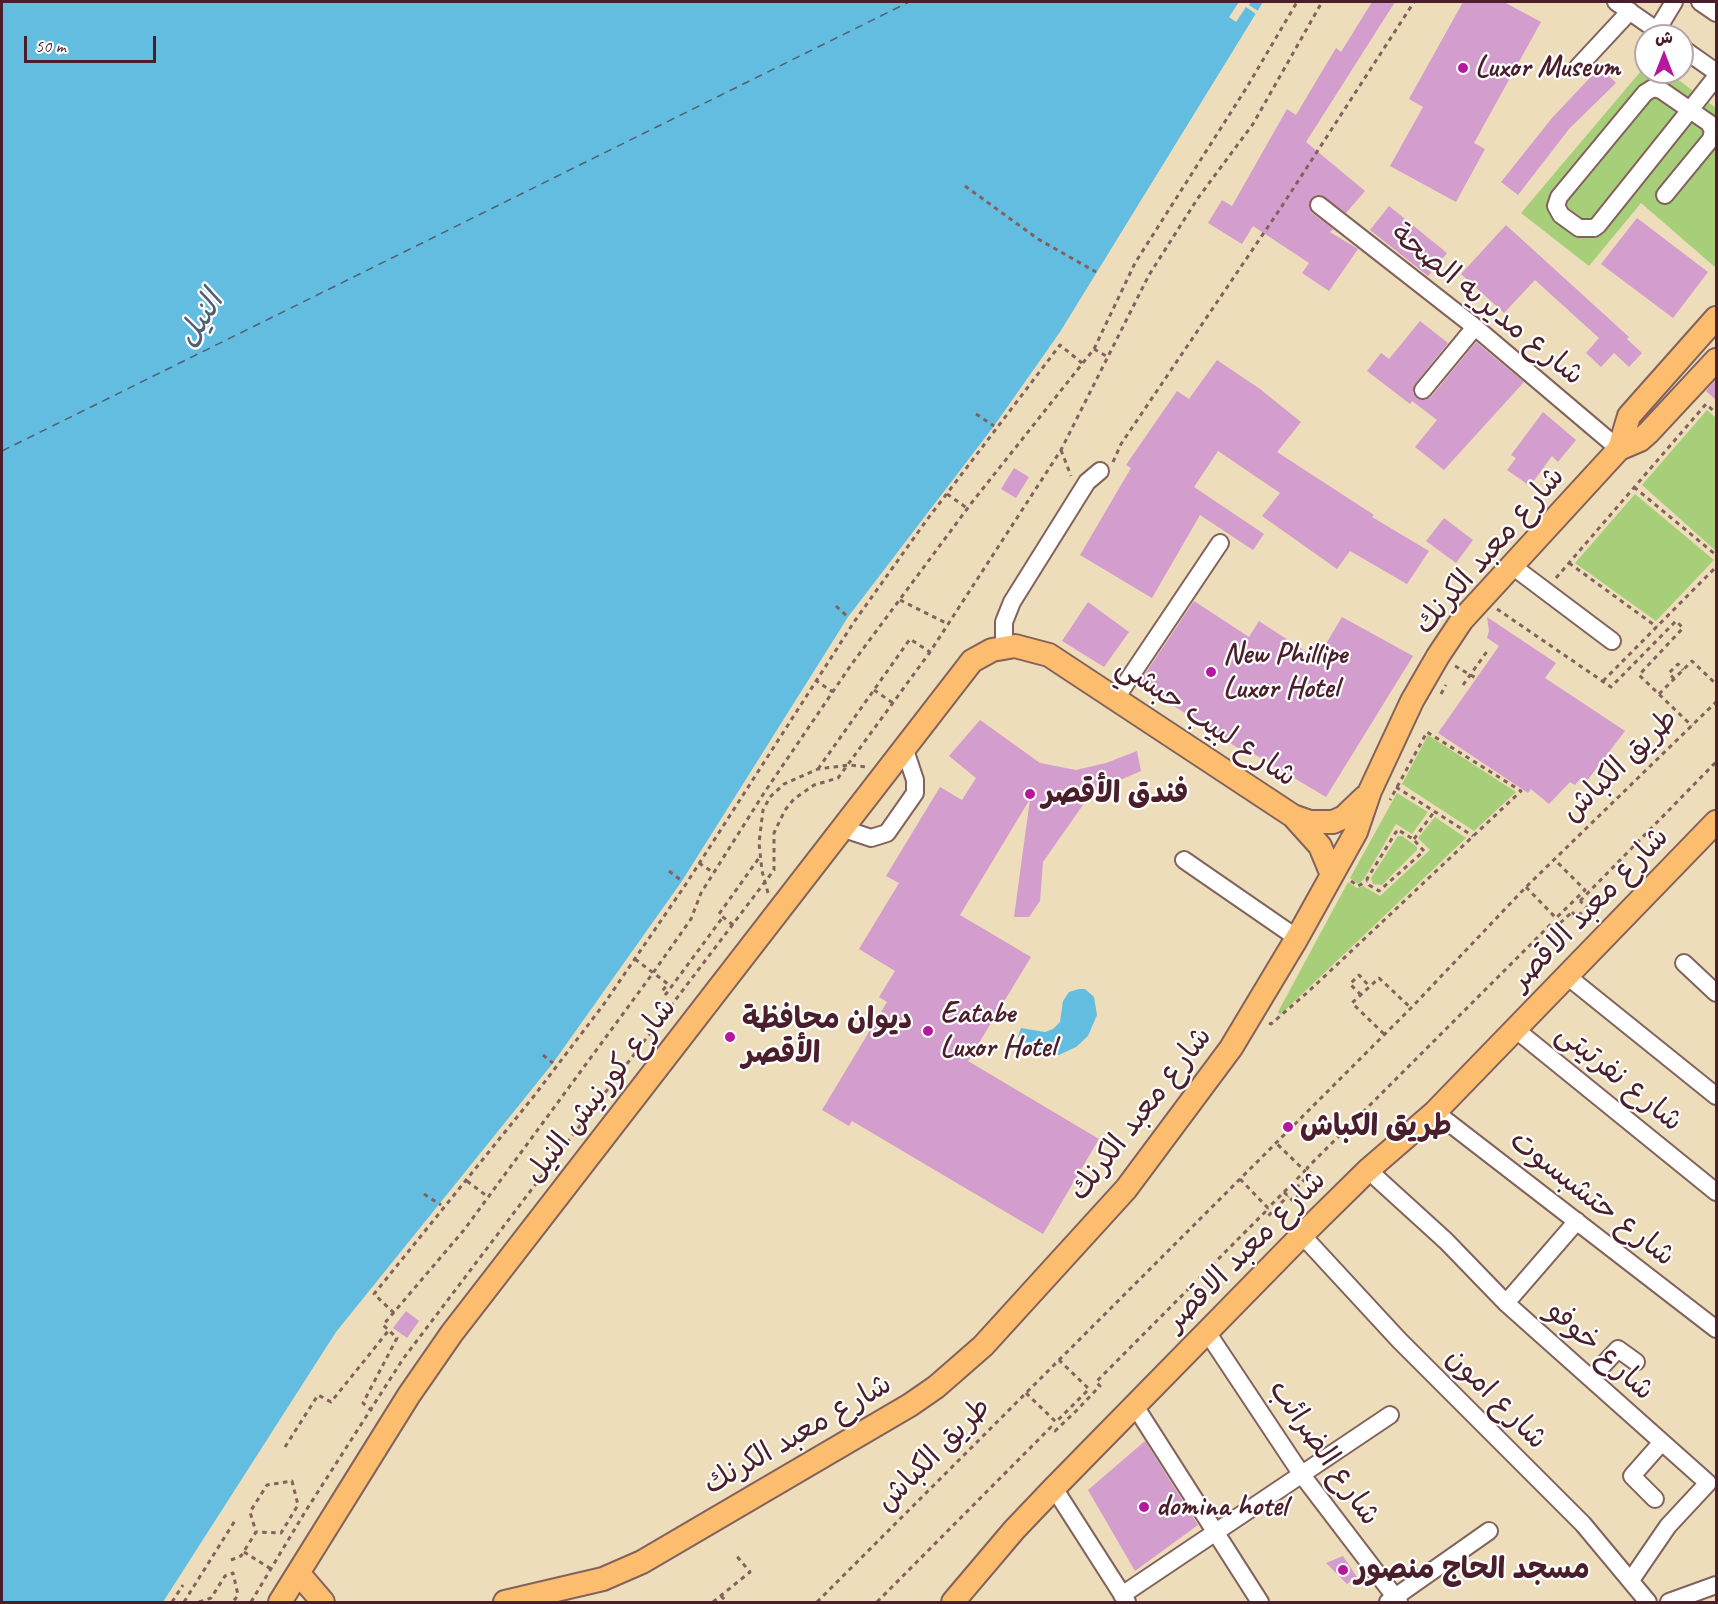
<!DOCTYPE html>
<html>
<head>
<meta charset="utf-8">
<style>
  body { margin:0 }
  #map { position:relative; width:1718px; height:1604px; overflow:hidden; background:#edddba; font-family:Caveat,"Playpen Sans Arabic",sans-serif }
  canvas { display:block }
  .frame { position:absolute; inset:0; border:3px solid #4a1f2b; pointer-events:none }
  .north { position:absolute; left:1634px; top:24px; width:60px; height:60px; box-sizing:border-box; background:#fff; border:2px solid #b7a5aa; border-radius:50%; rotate:0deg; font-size:16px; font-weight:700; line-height:24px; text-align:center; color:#4a1f2b }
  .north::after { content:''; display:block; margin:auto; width:21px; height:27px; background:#b5179e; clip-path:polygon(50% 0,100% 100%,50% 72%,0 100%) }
  .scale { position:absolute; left:24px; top:36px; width:132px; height:27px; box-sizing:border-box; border:3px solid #4a1f2b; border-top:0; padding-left:8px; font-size:18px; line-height:21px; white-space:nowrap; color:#4a1f2b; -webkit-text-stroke:4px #fff; paint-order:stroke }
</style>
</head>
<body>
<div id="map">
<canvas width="1718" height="1604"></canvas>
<div class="frame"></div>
<div class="north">ش</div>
<div class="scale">50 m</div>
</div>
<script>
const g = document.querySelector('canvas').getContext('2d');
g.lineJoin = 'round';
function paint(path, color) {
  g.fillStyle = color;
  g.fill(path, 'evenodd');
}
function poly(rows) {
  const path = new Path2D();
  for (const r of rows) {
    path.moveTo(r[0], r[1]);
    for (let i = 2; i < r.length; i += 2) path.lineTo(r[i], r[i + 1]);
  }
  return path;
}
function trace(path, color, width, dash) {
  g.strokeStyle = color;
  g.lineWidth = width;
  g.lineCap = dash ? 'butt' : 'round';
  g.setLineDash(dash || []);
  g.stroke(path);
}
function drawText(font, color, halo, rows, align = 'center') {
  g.font = font + ' Caveat,"Playpen Sans Arabic",sans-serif';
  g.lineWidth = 4.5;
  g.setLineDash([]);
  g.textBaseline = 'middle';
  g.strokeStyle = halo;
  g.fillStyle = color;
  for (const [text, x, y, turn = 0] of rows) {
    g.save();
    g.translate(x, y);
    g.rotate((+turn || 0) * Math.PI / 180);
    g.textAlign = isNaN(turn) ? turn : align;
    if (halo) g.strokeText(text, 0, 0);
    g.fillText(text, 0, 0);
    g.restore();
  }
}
const green = poly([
  [1646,65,1646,72,1668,72,1716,108,1716,268,1641,203,1589,266,1521,213],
  [1707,410,1716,418,1716,551,1642,485],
  [1635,494,1714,560,1656,621,1575,563],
  [1428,735,1516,792,1474,831,1402,784],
  [1397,793,1428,812,1412,834,1396,824,1364,879,1358,884,1350,878],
  [1435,817,1466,838,1280,1015,1278,1012,1348,882,1357,888,1363,886,1380,896,1430,850,1418,838],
  [1398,836,1402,836,1417,847,1417,850,1382,885,1373,884,1371,878]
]);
const water = poly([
  [2,2,1263,2,1060,332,994,426,848,617,682,881,553,1063,336,1332,163,1602,2,1602],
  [1079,989,1085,989,1094,997,1097,1015,1088,1036,1076,1047,1059,1055,1040,1053,1018,1037,1021,1028,1045,1032,1053,1029,1060,1022,1063,1001,1069,992]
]);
const pier = poly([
  [1239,2,1251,2,1249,5,1258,11,1256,14,1246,7,1236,22,1229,17]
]);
const ferry = poly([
  [2,451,909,2]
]);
const building = poly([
  [1372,2,1395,2,1306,142,1365,191,1346,213,1321,195,1315,196,1309,203,1312,213,1333,229,1330,232,1358,249,1329,291,1302,273,1309,263,1253,226,1242,244,1208,223,1222,200,1232,206,1287,109,1296,115,1336,48,1341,52],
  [1463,2,1504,2,1541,22,1474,143,1485,149,1456,202,1390,166,1423,107,1409,99],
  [1600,67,1616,83,1569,129,1518,195,1501,182,1552,118],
  [1389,206,1447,253,1428,276,1370,230],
  [1637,218,1708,272,1673,318,1601,264],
  [1506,225,1629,337,1627,339,1642,353,1629,367,1614,353,1601,367,1586,353,1599,338,1535,280,1504,313,1461,274],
  [1420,321,1448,343,1415,384,1413,393,1417,398,1426,400,1431,397,1476,342,1524,382,1444,470,1415,447,1437,420,1412,401,1410,404,1367,371,1381,353,1389,359],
  [1217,360,1260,389,1301,422,1277,452,1374,515,1372,517,1429,551,1407,584,1350,551,1337,569,1262,516,1280,493,1218,451,1194,487,1264,534,1253,550,1200,515,1152,598,1080,555,1131,468,1126,465,1177,391,1189,399],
  [1716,379,1716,400,1706,391],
  [1543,412,1576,440,1558,462,1552,456,1530,486,1507,470,1516,458,1511,455],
  [1014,468,1029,477,1016,498,1001,489],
  [1444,518,1473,540,1456,563,1426,541],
  [1194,601,1249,637,1259,621,1317,659,1342,617,1413,656,1326,797,1249,751,1247,754,1139,683],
  [1088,602,1129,632,1104,667,1062,641],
  [1487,617,1556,663,1545,678,1625,731,1586,782,1581,778,1575,785,1570,782,1549,804,1531,789,1528,793,1438,733,1499,646,1487,638,1489,631],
  [980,720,1040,763,1076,770,1106,763,1137,751,1141,771,1092,792,1043,862,1040,901,1029,917,1014,917,1030,799,960,915,1031,957,968,1061,1099,1139,1043,1234,852,1121,849,1126,822,1110,887,1002,879,997,895,971,859,949,899,883,886,876,940,787,962,800,976,778,949,756],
  [406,1311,419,1321,407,1338,393,1328],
  [1145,1441,1198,1525,1135,1571,1088,1490],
  [1343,1556,1357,1577,1347,1584,1326,1563]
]);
const path = poly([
  [965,186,1038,239,1096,272],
  [1094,349,1106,356],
  [976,414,994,426],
  [1061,450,1071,476],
  [1113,462,1121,444,1280,209,1414,2],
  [1634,487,1716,555],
  [947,494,967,508],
  [1569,563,1657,627],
  [1556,578,1706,404,1716,413],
  [900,600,948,624],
  [836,606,848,617],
  [1497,609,1611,687,1676,621,1683,628,1639,675,1692,726],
  [1455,666,1476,678],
  [1674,679,1669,673,1678,664,1683,670],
  [815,680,833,692],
  [1603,681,1716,567],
  [1463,685,1488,650],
  [874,690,893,703],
  [1441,694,1446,685],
  [1659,694,1692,661,1716,684],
  [818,769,910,639,930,652],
  [1396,787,1473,836],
  [1400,831,1413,839,1424,851,1379,891,1369,885,1367,879,1396,832,1400,831],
  [1414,839,1434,812],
  [699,863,714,873],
  [669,871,682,881],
  [1351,881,1358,886,1367,881],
  [1526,887,1556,918,1585,890,1554,859],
  [768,893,762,871,759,843,763,810,770,797,784,784,818,769,849,765,866,767],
  [1580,901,1716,762],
  [1572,912,1577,917,1587,907,1580,901],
  [733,925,719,914,759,858],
  [635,959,668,984,662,991,666,994,723,917],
  [1361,995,1350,984,1359,975,1370,987],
  [1269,1023,1271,1024,1309,991,1521,791,1427,732,1390,800],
  [1384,1034,1352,1003,1379,978,1411,1008],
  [543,1055,553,1063],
  [1240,1179,1268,1208,1305,1171,1276,1143],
  [467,1181,488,1197],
  [1296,1188,1312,1172,1307,1168,1553,922,1557,926,1572,912],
  [1284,1192,1293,1201,1301,1193,1292,1184],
  [424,1194,441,1205],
  [394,1313,374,1294,534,1096,604,1004,686,884,854,622,926,521,1060,345,1082,363],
  [1026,1393,1056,1422,1089,1389,1059,1360],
  [372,1411,363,1403,397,1338,383,1325,464,1230,653,973,691,919,701,893,764,793,851,665,973,501,1094,349,1135,263,1247,87,1297,2],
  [285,1447,318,1395,331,1402,389,1330],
  [244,1552,271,1569],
  [231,1560,241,1556,256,1532,250,1512,267,1485,292,1481,298,1505,281,1533,256,1532],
  [721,1596,727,1602],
  [172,1602,183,1585],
  [184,1602,236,1519],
  [199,1602,211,1598,225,1576,233,1573,238,1595,233,1602],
  [251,1602,305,1512,403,1359,774,870,774,833,785,810,794,799,814,785,838,778,930,652,1061,450,1149,275,1198,198,1253,124,1322,2],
  [713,1602,750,1572,735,1554],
  [817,1602,1411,1008,1526,887,1716,702],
  [877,1602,1051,1427,1055,1431,1076,1411,1100,1386,1096,1382,1265,1212,1268,1216,1288,1196]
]);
const minor = poly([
  [1616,2,1665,36],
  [1700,2,1716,13],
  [1657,30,1674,2],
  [1682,48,1716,72],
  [1578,67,1630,11],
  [1665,195,1711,139,1713,131,1709,123,1690,110,1661,90,1653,88,1645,93,1559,197,1556,206,1561,215,1579,228,1594,228,1598,225,1690,110,1716,77],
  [1319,205,1475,327,1619,449],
  [1423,390,1475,327],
  [1511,565,1612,641],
  [1004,647,1004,622,1012,602,1087,482,1100,471],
  [1116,698,1220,543],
  [841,828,871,838,887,833,915,793,915,780,904,747],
  [1184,860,1297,938],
  [1684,963,1716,993],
  [1567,976,1716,1096],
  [1515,1029,1716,1192],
  [1435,1112,1716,1329],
  [1368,1170,1446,1241,1506,1303,1708,1483,1668,1526,1631,1580],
  [1302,1235,1399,1340,1583,1524,1648,1602],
  [1506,1303,1577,1221],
  [1207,1332,1302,1475,1399,1602],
  [1591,1378,1618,1349,1636,1362],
  [1135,1406,1260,1602],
  [1054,1488,1127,1602],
  [1655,1499,1632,1476,1662,1442],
  [1122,1595,1390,1415],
  [1388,1602,1489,1531],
  [1669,1602,1716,1585]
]);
const major = poly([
  [1619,449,1629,416,1716,318],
  [1293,816,1320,846,1332,875],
  [299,1574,323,1602],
  [280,1602,409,1395,452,1333,972,661,992,650,1015,646,1049,655,1293,816,1310,822,1333,822,1344,817,1365,797],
  [505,1602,603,1579,642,1562,910,1405,936,1387,983,1346,1126,1189,1231,1048,1297,938,1356,832,1370,791,1412,701,1438,656,1462,620,1619,449,1640,440,1649,432,1716,360],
  [953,1602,1014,1530,1054,1488,1302,1235,1368,1170,1435,1112,1716,822]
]);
const markers = [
  [1463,68,6,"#b5179e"],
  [1211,672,6,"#b5179e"],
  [1030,794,6,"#b5179e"],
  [928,1031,6,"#b5179e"],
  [730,1037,6,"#b5179e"],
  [1288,1127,6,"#b5179e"],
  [1144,1507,6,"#b5179e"],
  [1343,1570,6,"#b5179e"]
];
const poiNames = [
  ["Luxor Museum",1475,68],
  ["New Phillipe",1223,655],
  ["Luxor Hotel",1223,689],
  ["فندق الأقصر",1042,794],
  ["Eatabe",940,1014],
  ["Luxor Hotel",940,1048],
  ["ديوان محافظة",742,1020],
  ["الأقصر",742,1054],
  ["طريق الكباش",1300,1127],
  ["domina hotel",1156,1507],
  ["مسجد الحاج منصور",1355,1570]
];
const streetNames = [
  ["شارع مديريه الصحة",1487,305,39],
  ["شارع معبد الكرنك",1490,551,-49],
  ["شارع لبيب حبشي",1206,722,34],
  ["طريق الكباش",1620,766,-44],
  ["شارع معبد الاقصر",1590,909,-46],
  ["شارع نفرتيتى",1619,1078,39],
  ["شارع كورنيش النيل",601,1091,-52],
  ["شارع معبد الكرنك",1141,1114,-52],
  ["شارع حتشبسوت",1592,1199,38],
  ["شارع معبد الاقصر",1246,1251,-45],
  ["شارع خوفو",1600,1351,42],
  ["شارع امون",1496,1399,45],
  ["شارع معبد الكرنك",798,1435,-30],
  ["شارع الضرائب",1324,1453,55],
  ["طريق الكباش",934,1455,-45]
];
const waterNames = [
  ["النيل",201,320,-58]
];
paint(green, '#a7cf79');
paint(water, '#63bde0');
paint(pier, '#edddba');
trace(ferry, '#545e73', 1.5, [8, 6]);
paint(building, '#d39dcd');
trace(minor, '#83625d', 20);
trace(major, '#83625d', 26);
trace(path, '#83625d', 3, [4.5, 4.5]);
trace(minor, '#fff', 16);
trace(major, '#fcbd6f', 22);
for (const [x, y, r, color] of markers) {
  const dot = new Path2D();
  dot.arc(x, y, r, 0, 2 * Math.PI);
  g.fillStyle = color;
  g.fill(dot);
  trace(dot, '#fff', 2);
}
drawText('bold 30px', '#4a1f2b', '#fff', poiNames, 'left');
drawText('30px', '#4a1f2b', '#fff', streetNames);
drawText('italic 32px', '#545e73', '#fff', waterNames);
</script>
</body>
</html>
